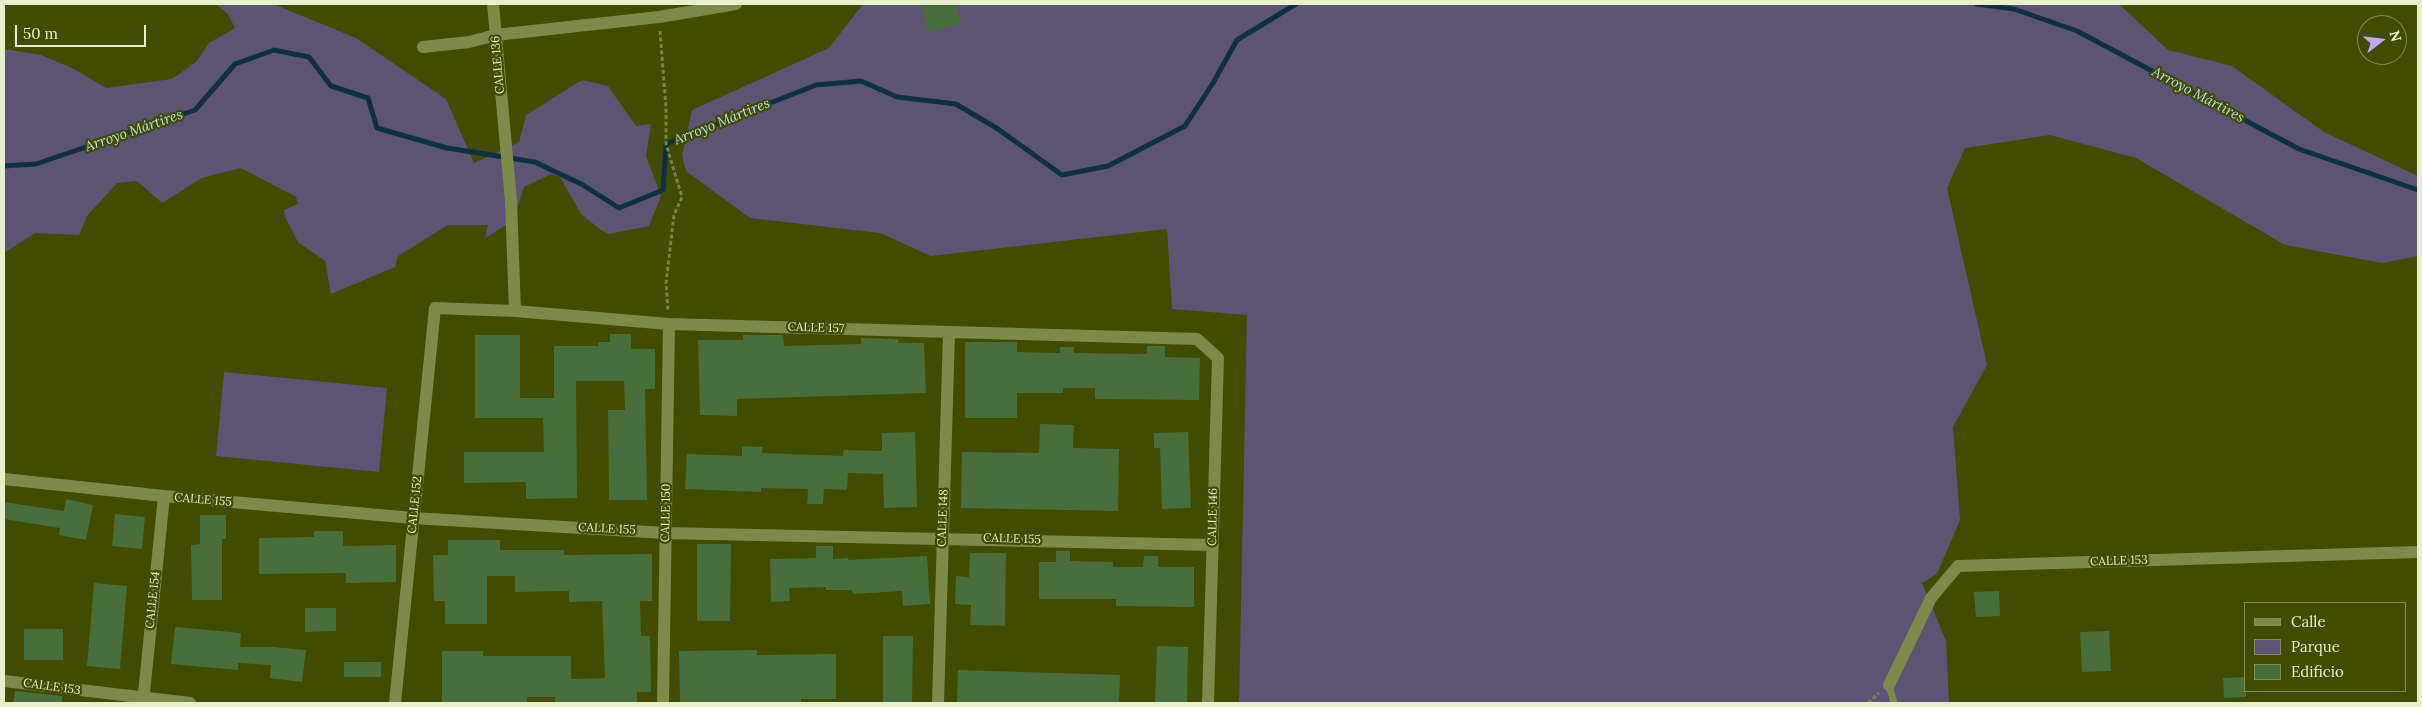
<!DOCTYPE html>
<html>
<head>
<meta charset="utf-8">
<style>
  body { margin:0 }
  #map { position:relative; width:2422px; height:707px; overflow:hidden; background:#414b01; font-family:Lora,serif }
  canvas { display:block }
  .frame { position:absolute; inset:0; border:5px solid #e7efcd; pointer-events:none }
  .legend { position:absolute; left:2244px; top:602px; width:162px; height:90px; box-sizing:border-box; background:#414b01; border:1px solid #838d53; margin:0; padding:6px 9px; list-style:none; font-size:15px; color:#e7efcd }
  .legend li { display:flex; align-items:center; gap:10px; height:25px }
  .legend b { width:25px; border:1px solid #838d53 }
  .north { position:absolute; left:2357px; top:15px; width:50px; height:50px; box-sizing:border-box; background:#414b01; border:1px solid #838d53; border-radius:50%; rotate:74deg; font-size:14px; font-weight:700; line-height:20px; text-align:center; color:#e7efcd }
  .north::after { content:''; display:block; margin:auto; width:18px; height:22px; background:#c0a8f4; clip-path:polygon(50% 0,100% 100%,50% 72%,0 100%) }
  .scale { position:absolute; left:15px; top:25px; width:131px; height:22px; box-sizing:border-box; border:2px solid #e7efcd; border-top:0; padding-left:6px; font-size:15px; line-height:18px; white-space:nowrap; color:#e7efcd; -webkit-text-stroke:4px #414b01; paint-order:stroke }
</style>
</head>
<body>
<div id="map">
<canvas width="2422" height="707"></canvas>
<div class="frame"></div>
<ul class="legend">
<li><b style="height:6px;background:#7d8a49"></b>Calle</li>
<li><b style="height:14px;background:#5d5474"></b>Parque</li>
<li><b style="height:14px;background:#486f3b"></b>Edificio</li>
</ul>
<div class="north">N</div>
<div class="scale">50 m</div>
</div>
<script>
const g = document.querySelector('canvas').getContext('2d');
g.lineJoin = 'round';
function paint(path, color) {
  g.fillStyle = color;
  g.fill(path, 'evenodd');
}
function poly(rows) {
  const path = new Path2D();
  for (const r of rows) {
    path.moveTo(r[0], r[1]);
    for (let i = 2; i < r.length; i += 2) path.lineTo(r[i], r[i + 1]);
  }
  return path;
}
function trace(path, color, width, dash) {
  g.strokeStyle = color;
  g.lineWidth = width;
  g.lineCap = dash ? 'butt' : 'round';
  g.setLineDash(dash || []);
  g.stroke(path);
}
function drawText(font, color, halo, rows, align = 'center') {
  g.font = font + ' Lora,serif';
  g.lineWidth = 4.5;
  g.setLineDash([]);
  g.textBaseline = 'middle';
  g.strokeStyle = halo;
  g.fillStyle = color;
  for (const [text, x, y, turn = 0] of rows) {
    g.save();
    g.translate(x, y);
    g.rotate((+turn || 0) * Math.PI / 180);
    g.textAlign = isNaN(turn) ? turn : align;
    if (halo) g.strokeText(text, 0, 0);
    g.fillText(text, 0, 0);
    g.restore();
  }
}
const green = poly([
  [216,4,273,4,356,38,446,99,474,163,519,142,526,115,582,80,608,86,636,126,651,124,646,156,661,196,649,226,609,234,601,230,581,214,560,177,551,174,524,187,513,221,485,238,488,225,448,225,398,256,395,267,331,294,325,261,298,242,285,217,284,210,298,204,296,197,241,168,202,178,162,203,137,181,117,183,87,216,79,235,35,233,4,253,4,49,41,55,74,69,106,88,172,79,196,62,209,43,235,28,228,14],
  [863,4,2119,4,2168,50,2232,66,2324,132,2418,176,2418,256,2382,263,2285,245,2136,158,2050,135,1965,148,1947,188,1987,365,1953,427,1960,520,1937,574,1922,583,1946,641,1949,703,1239,703,1247,315,1172,309,1167,229,931,256,880,233,750,218,686,171,682,155,692,110,829,48],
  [224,372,387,388,379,472,216,456]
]);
const stream = poly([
  [1977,4,2014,9,2077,31,2299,149,2418,190],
  [4,166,36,164,195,110,235,64,274,50,309,57,331,86,368,98,377,128,447,148,535,162,583,185,619,208,663,190,666,144,816,85,861,81,897,97,956,104,998,129,1062,175,1108,166,1185,126,1213,83,1237,40,1296,4]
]);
const building = poly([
  [921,4,955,4,961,24,928,32],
  [610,334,631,334,631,349,655,349,655,389,645,389,647,500,609,500,608,410,625,410,624,381,576,381,577,498,526,499,526,482,464,483,464,452,544,452,543,418,475,418,475,335,520,335,520,398,554,398,554,346,598,346,598,342,610,342],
  [743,335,783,335,784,346,861,344,861,338,898,339,898,343,924,343,926,393,737,399,737,416,700,415,698,340,743,340],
  [965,342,1017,342,1017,352,1060,353,1060,347,1074,347,1074,353,1147,354,1147,346,1165,346,1165,357,1200,358,1199,400,1095,399,1095,388,1063,388,1063,393,1017,393,1017,418,965,418],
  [1040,424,1074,425,1073,448,1119,449,1118,511,961,508,962,452,1039,453],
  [915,432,917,507,884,508,883,474,848,473,847,490,824,489,823,504,807,504,808,489,761,488,761,492,685,489,687,454,742,456,742,446,763,447,762,453,843,456,844,450,882,451,882,433],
  [1188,432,1191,508,1162,509,1160,448,1154,448,1154,433],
  [66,499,93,505,86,540,59,535,60,528,4,519,4,502,64,511],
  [115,514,145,517,142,549,112,546],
  [200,515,226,515,226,539,222,539,222,600,192,600,191,545,200,544],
  [314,531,343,531,343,546,396,545,396,582,346,583,346,573,259,574,259,538,314,537],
  [448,540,500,540,500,550,564,550,564,555,652,554,652,601,640,601,641,636,650,636,651,692,637,692,637,703,555,703,555,697,527,697,527,703,442,703,442,651,483,651,483,656,571,656,571,679,605,678,602,601,569,602,569,591,515,592,515,576,487,576,487,624,445,624,445,601,434,601,433,555,448,555],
  [697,544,731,544,730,621,697,621],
  [816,546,833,546,833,559,848,558,848,560,927,556,930,604,903,606,902,591,853,594,852,590,826,590,826,587,789,588,790,601,771,602,770,559,816,558],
  [1056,551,1070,551,1070,561,1113,562,1113,567,1143,567,1144,556,1158,556,1158,567,1194,567,1194,607,1116,606,1116,599,1039,599,1039,562,1056,562],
  [970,553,1006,553,1005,626,970,625,971,605,955,604,956,576,969,577],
  [94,583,127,586,120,669,87,666],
  [1999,591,2000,616,1976,617,1974,592],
  [305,608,336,608,336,631,305,632],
  [175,627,241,633,240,647,273,647,306,650,302,682,270,678,271,665,238,663,238,670,171,664],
  [24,629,63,629,63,660,24,660],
  [2109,631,2111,671,2082,672,2080,632],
  [883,636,913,636,912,703,883,703],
  [1157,646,1188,647,1187,703,1155,703],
  [757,650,757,655,836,654,836,699,801,699,801,703,680,703,679,651],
  [344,662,381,662,381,677,344,677],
  [958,670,1120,675,1119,703,957,702],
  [2246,677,2246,697,2224,698,2223,678],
  [15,691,62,696,62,703,13,703]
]);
const path = poly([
  [660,31,666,107,666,144,682,197,674,215,666,283,668,310],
  [1868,703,1879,693]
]);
const lane = poly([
  [1889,685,1894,703]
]);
const street = poly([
  [493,4,511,201,515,311],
  [423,47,469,42,496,35,659,17,736,4],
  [4,479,164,496,413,518,665,533,1213,545],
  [4,681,190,703],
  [1889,685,1931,598,1958,566,2418,552],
  [143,703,164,496],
  [395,703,435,308,515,311,669,324,1197,339,1218,358,1208,703],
  [663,703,669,324],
  [938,703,949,333]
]);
const streetNames = [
  ["CALLE 136",498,65,-95],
  ["CALLE 157",816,328,2],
  ["CALLE 155",203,500,5],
  ["CALLE 152",415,505,-84],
  ["CALLE 150",666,513,-89],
  ["CALLE 146",1213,517,-89],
  ["CALLE 148",943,518,-88],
  ["CALLE 155",607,529,3],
  ["CALLE 155",1012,539,2],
  ["CALLE 153",2119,561,-2],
  ["CALLE 154",153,600,-84],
  ["CALLE 153",52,687,8]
];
const waterNames = [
  ["Arroyo Mártires",2198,95,28],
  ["Arroyo Mártires",722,122,-22],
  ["Arroyo Mártires",134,131,-19]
];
paint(green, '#5d5474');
trace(stream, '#0f3044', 5);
paint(building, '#486f3b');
trace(path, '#7a8347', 3, [4, 2.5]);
trace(lane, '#7d8a49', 7);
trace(street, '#7d8a49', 12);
drawText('12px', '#e7efcd', '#414b01', streetNames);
drawText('italic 14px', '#bddef5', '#414b01', waterNames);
</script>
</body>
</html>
